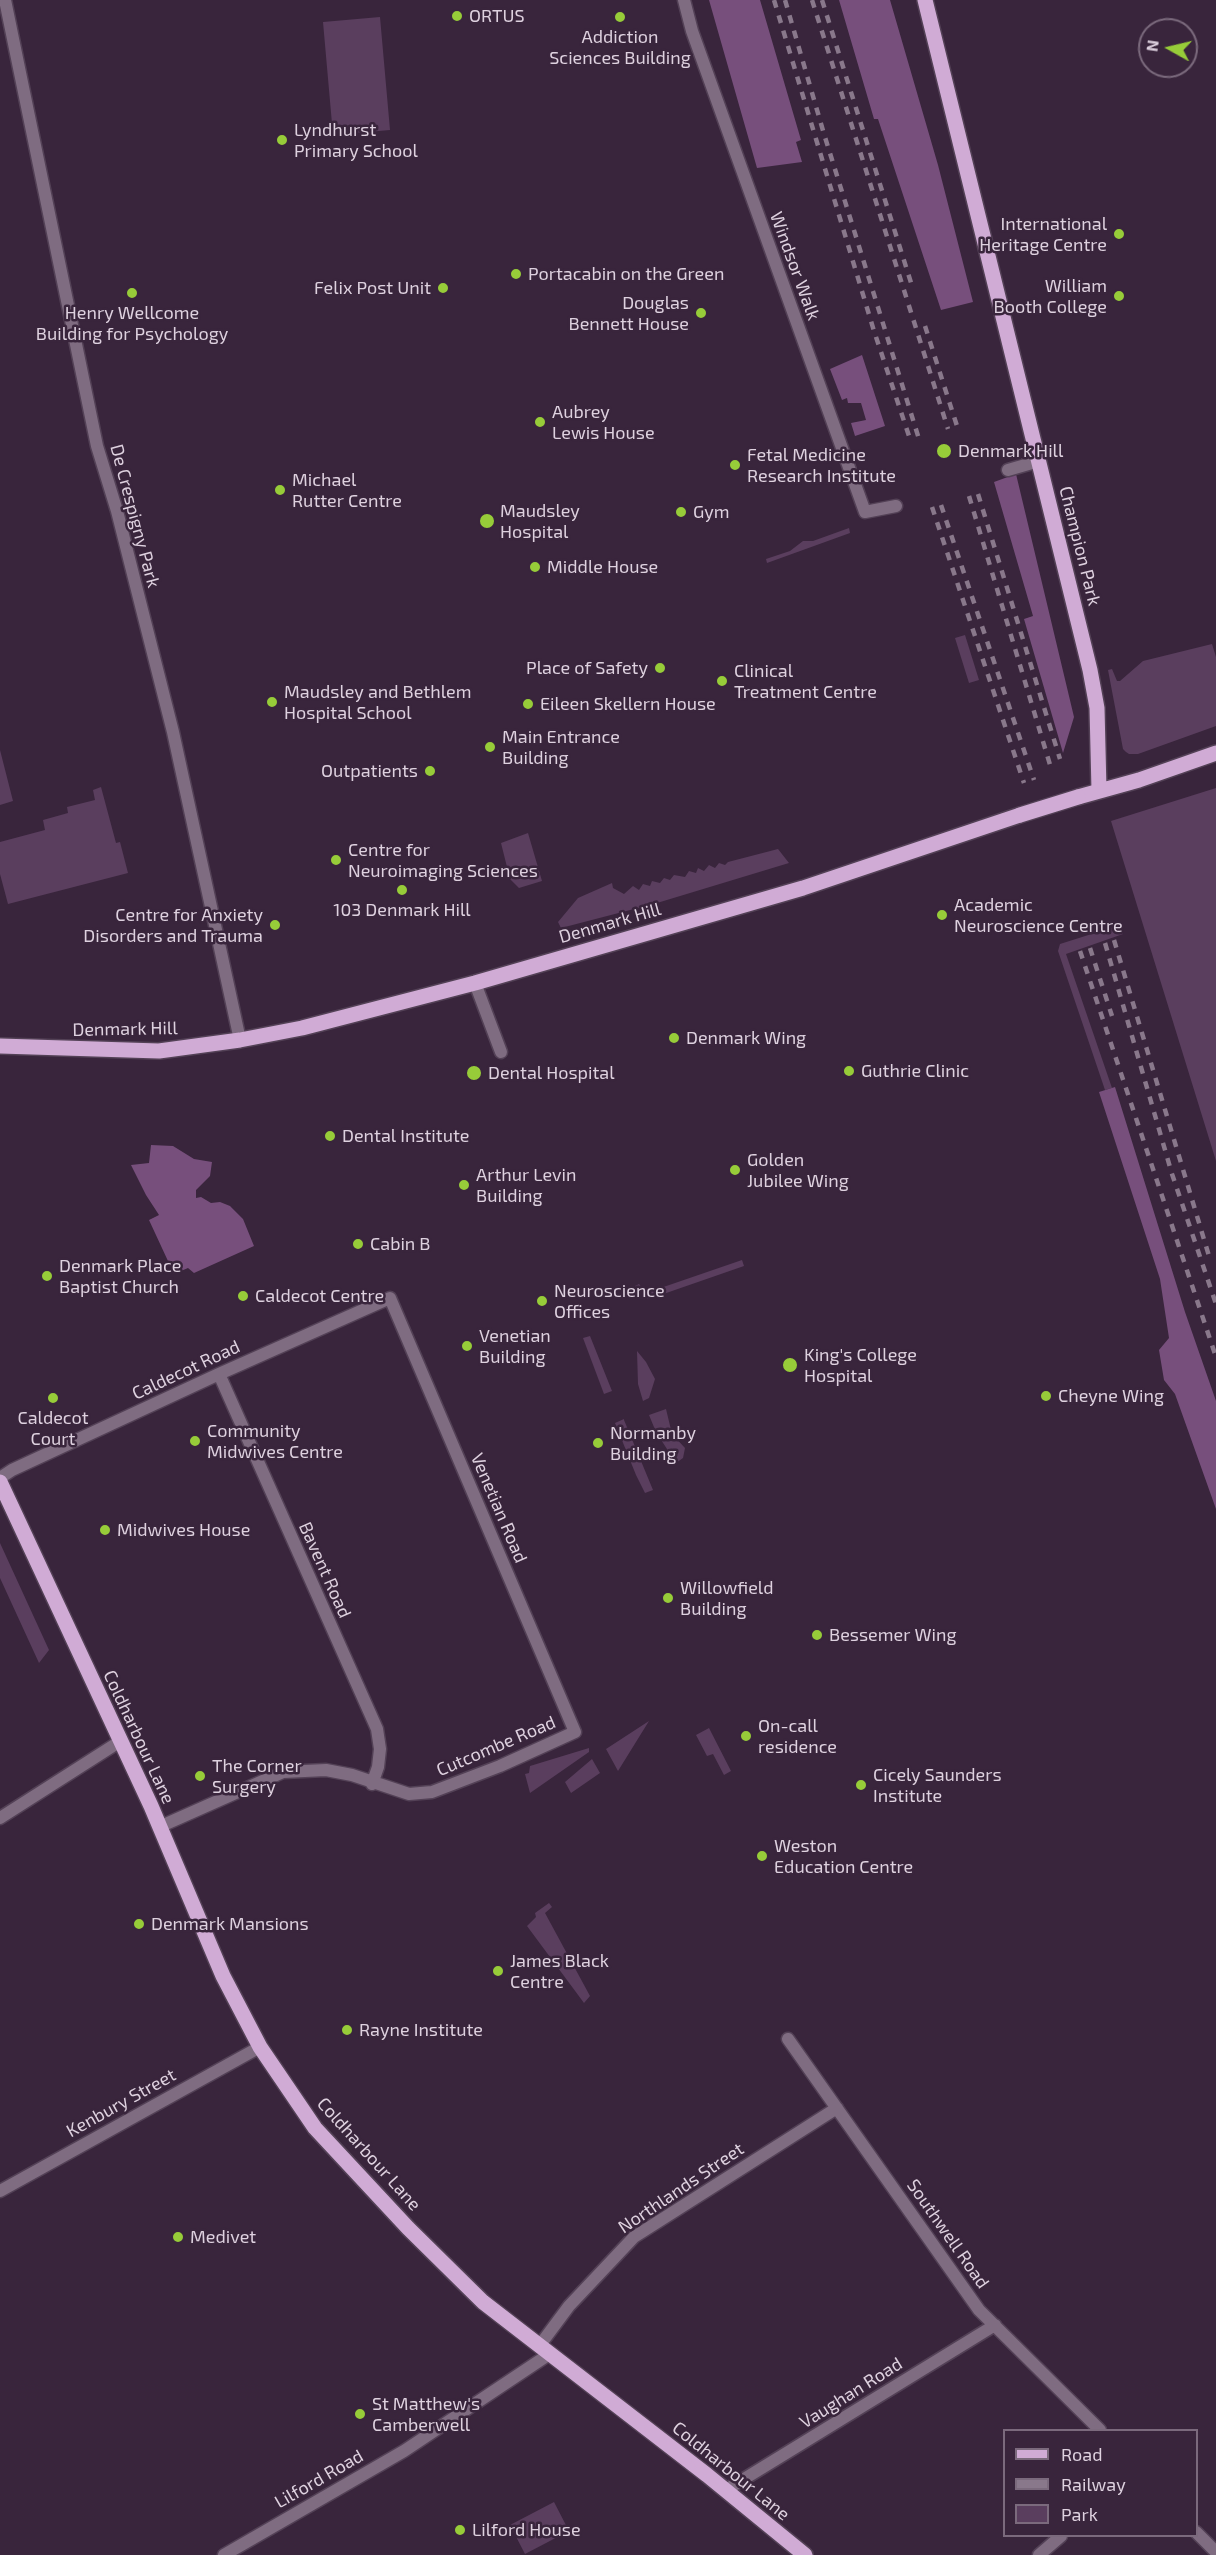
<!DOCTYPE html>
<html>
<head>
<meta charset="utf-8">
<style>
  body { margin:0 }
  #map { position:relative; width:1216px; height:2555px; overflow:hidden; background:#39253c; font-family:"Exo 2",sans-serif }
  canvas { display:block }
  .legend { position:absolute; left:1003px; top:2429px; width:195px; height:108px; box-sizing:border-box; background:#39253c; border:2px solid #7b6a7d; margin:0; padding:8px 10px; list-style:none; font-size:18px; color:#ded1df }
  .legend li { display:flex; align-items:center; gap:12px; height:30px }
  .legend b { width:30px; border:2px solid #7b6a7d }
  .north { position:absolute; left:1138px; top:18px; width:60px; height:60px; box-sizing:border-box; background:#39253c; border:2px solid #7b6a7d; border-radius:50%; rotate:278deg; font-size:16px; font-weight:700; line-height:24px; text-align:center; color:#ded1df }
  .north::after { content:''; display:block; margin:auto; width:21px; height:27px; background:#97cc39; clip-path:polygon(50% 0,100% 100%,50% 72%,0 100%) }
</style>
</head>
<body>
<div id="map">
<canvas width="1216" height="2555"></canvas>
<ul class="legend">
<li><b style="height:8px;background:#d0abd5"></b>Road</li>
<li><b style="height:8px;background:#89788b"></b>Railway</li>
<li><b style="height:16px;background:#5a3e5e"></b>Park</li>
</ul>
<div class="north">N</div>
</div>
<script>
const g = document.querySelector('canvas').getContext('2d');
g.lineJoin = 'round';
function paint(path, color) {
  g.fillStyle = color;
  g.fill(path, 'evenodd');
}
function poly(rows) {
  const path = new Path2D();
  for (const r of rows) {
    path.moveTo(r[0], r[1]);
    for (let i = 2; i < r.length; i += 2) path.lineTo(r[i], r[i + 1]);
  }
  return path;
}
function trace(path, color, width, dash) {
  g.strokeStyle = color;
  g.lineWidth = width;
  g.lineCap = dash ? 'butt' : 'round';
  g.setLineDash(dash || []);
  g.stroke(path);
}
function drawText(font, color, halo, rows, align = 'center') {
  g.font = font + ' "Exo 2",sans-serif';
  g.lineWidth = 5;
  g.setLineDash([]);
  g.textBaseline = 'middle';
  g.strokeStyle = halo;
  g.fillStyle = color;
  for (const [text, x, y, turn = 0] of rows) {
    g.save();
    g.translate(x, y);
    g.rotate((+turn || 0) * Math.PI / 180);
    g.textAlign = isNaN(turn) ? turn : align;
    if (halo) g.strokeText(text, 0, 0);
    g.fillText(text, 0, 0);
    g.restore();
  }
}
const green = poly([
  [380,17,390,130,333,135,323,22],
  [849,528,850,533,767,563,766,559,790,551,803,541,813,541],
  [965,635,979,680,969,683,955,638],
  [1212,644,1216,657,1216,726,1138,754,1129,754,1126,752,1123,749,1108,670,1112,669,1117,681,1120,681,1143,661],
  [0,750,13,801,0,805],
  [101,787,116,843,120,842,128,873,8,904,0,874,0,842,45,830,43,820,68,813,67,807,95,800,93,790],
  [1216,788,1216,1161,1111,821],
  [528,833,542,881,519,888,510,879,501,843],
  [778,849,789,863,657,903,561,928,558,922,578,898,612,883,613,888,624,894,633,886,639,890,643,884,650,886,652,881,660,883,664,878,670,880,674,875,685,877,689,871,696,873,698,868,704,871,709,865,715,868,719,863,725,865,728,862],
  [1120,925,1123,934,1066,954,1112,1088,1105,1090,1058,951,1060,944],
  [742,1260,744,1266,649,1299,639,1296,635,1286,639,1284,646,1293],
  [590,1336,612,1391,604,1394,583,1338],
  [637,1351,646,1362,655,1379,649,1398,643,1401,638,1384],
  [666,1409,672,1434,685,1448,683,1458,676,1463,656,1432,649,1415],
  [624,1419,624,1420,653,1490,645,1493,636,1475,615,1423],
  [0,1543,49,1650,39,1663,0,1578],
  [649,1721,618,1771,606,1749],
  [709,1728,731,1771,724,1775,713,1754,707,1756,696,1735],
  [589,1748,589,1752,530,1793,525,1774,529,1773,530,1766],
  [592,1759,600,1773,571,1793,565,1782],
  [549,1903,552,1907,545,1913,590,1996,584,2003,527,1926,536,1917,535,1913],
  [554,2502,569,2531,525,2554,510,2525]
]);
const forest = poly([
  [709,0,760,0,801,140,796,142,802,162,757,168],
  [839,0,890,0,938,165,973,302,941,310,878,119,874,119],
  [862,355,885,426,855,436,851,423,866,420,861,403,848,403,847,398,842,400,830,369],
  [1016,474,1074,717,1063,753,1024,619,1033,616,994,482],
  [1115,1087,1185,1312,1216,1401,1216,1509,1175,1394,1164,1380,1159,1350,1169,1338,1160,1279,1099,1092],
  [151,1145,173,1146,194,1159,212,1162,210,1176,196,1190,196,1198,201,1197,211,1203,220,1202,230,1206,243,1219,254,1246,194,1273,188,1268,174,1274,149,1220,159,1215,146,1195,131,1165,149,1163]
]);
const pedestrian = poly([
  [475,983,501,1052]
]);
const minor = poly([
  [5,0,97,446,117,511,173,732,240,1040],
  [684,0,692,31,865,512,896,506],
  [1008,470,1039,461],
  [219,1374,377,1729,380,1749,378,1767,372,1784],
  [0,1478,12,1470,219,1374,390,1298,575,1732,500,1766,432,1792,409,1794,352,1775,326,1770,283,1772,159,1827],
  [0,1818,119,1742],
  [788,2039,979,2310,1100,2430],
  [0,2191,260,2047],
  [540,2345,569,2306,634,2237,837,2108],
  [726,2490,995,2325],
  [1196,2532,1216,2552],
  [1039,2555,1061,2536]
]);
const tertiary = poly([
  [224,2555,404,2451,551,2353]
]);
const primary = poly([
  [925,0,1090,670,1097,708,1099,790],
  [1078,797,1139,780,1216,753],
  [0,1046,159,1051,240,1040,302,1028,475,983,803,888,1020,815],
  [0,1482,151,1806,223,1976,260,2047,315,2128,408,2228,483,2302,707,2475,805,2555]
]);
const rail = poly([
  [774,0,874,331,911,442],
  [785,0,824,134,919,439],
  [812,0,948,429],
  [822,0,913,289],
  [925,326,957,426],
  [978,494,1060,759],
  [969,496,1051,768],
  [941,505,1034,780],
  [932,507,1024,783],
  [1114,940,1209,1256],
  [1105,943,1172,1174,1216,1304],
  [1090,948,1112,1016],
  [1080,951,1216,1357]
]);
const primaryBridge = poly([
  [1020,815,1078,797]
]);
const markers = [
  [457,16,6,"#97cc39"],
  [620,17,6,"#97cc39"],
  [282,140,6,"#97cc39"],
  [1119,234,6,"#97cc39"],
  [516,274,6,"#97cc39"],
  [443,288,6,"#97cc39"],
  [132,293,6,"#97cc39"],
  [1119,296,6,"#97cc39"],
  [701,313,6,"#97cc39"],
  [540,422,6,"#97cc39"],
  [944,451,8,"#97cc39"],
  [735,465,6,"#97cc39"],
  [280,490,6,"#97cc39"],
  [681,512,6,"#97cc39"],
  [487,521,8,"#97cc39"],
  [535,567,6,"#97cc39"],
  [660,668,6,"#97cc39"],
  [722,681,6,"#97cc39"],
  [272,702,6,"#97cc39"],
  [528,704,6,"#97cc39"],
  [490,747,6,"#97cc39"],
  [430,771,6,"#97cc39"],
  [336,860,6,"#97cc39"],
  [402,890,6,"#97cc39"],
  [942,915,6,"#97cc39"],
  [275,925,6,"#97cc39"],
  [674,1038,6,"#97cc39"],
  [849,1071,6,"#97cc39"],
  [474,1073,8,"#97cc39"],
  [330,1136,6,"#97cc39"],
  [735,1170,6,"#97cc39"],
  [464,1185,6,"#97cc39"],
  [358,1244,6,"#97cc39"],
  [47,1276,6,"#97cc39"],
  [243,1296,6,"#97cc39"],
  [542,1301,6,"#97cc39"],
  [467,1346,6,"#97cc39"],
  [790,1365,8,"#97cc39"],
  [1046,1396,6,"#97cc39"],
  [53,1398,6,"#97cc39"],
  [195,1441,6,"#97cc39"],
  [598,1443,6,"#97cc39"],
  [105,1530,6,"#97cc39"],
  [668,1598,6,"#97cc39"],
  [817,1635,6,"#97cc39"],
  [746,1736,6,"#97cc39"],
  [200,1776,6,"#97cc39"],
  [861,1785,6,"#97cc39"],
  [762,1856,6,"#97cc39"],
  [139,1924,6,"#97cc39"],
  [498,1971,6,"#97cc39"],
  [347,2030,6,"#97cc39"],
  [178,2237,6,"#97cc39"],
  [360,2414,6,"#97cc39"],
  [460,2530,6,"#97cc39"]
];
const poiNames = [
  ["ORTUS",469,16],
  ["Addiction",620,37,"center"],
  ["Sciences Building",620,58,"center"],
  ["Lyndhurst",294,130],
  ["Primary School",294,151],
  ["International",1107,224,"right"],
  ["Heritage Centre",1107,245,"right"],
  ["Portacabin on the Green",528,274],
  ["William",1107,286,"right"],
  ["Booth College",1107,307,"right"],
  ["Felix Post Unit",431,288,"right"],
  ["Douglas",689,303,"right"],
  ["Bennett House",689,324,"right"],
  ["Henry Wellcome",132,313,"center"],
  ["Building for Psychology",132,334,"center"],
  ["Aubrey",552,412],
  ["Lewis House",552,433],
  ["Denmark Hill",958,451],
  ["Fetal Medicine",747,455],
  ["Research Institute",747,476],
  ["Michael",292,480],
  ["Rutter Centre",292,501],
  ["Maudsley",500,511],
  ["Hospital",500,532],
  ["Gym",693,512],
  ["Middle House",547,567],
  ["Place of Safety",648,668,"right"],
  ["Clinical",734,671],
  ["Treatment Centre",734,692],
  ["Maudsley and Bethlem",284,692],
  ["Hospital School",284,713],
  ["Eileen Skellern House",540,704],
  ["Main Entrance",502,737],
  ["Building",502,758],
  ["Outpatients",418,771,"right"],
  ["Centre for",348,850],
  ["Neuroimaging Sciences",348,871],
  ["Academic",954,905],
  ["Neuroscience Centre",954,926],
  ["103 Denmark Hill",402,910,"center"],
  ["Centre for Anxiety",263,915,"right"],
  ["Disorders and Trauma",263,936,"right"],
  ["Denmark Wing",686,1038],
  ["Guthrie Clinic",861,1071],
  ["Dental Hospital",488,1073],
  ["Dental Institute",342,1136],
  ["Golden",747,1160],
  ["Jubilee Wing",747,1181],
  ["Arthur Levin",476,1175],
  ["Building",476,1196],
  ["Cabin B",370,1244],
  ["Denmark Place",59,1266],
  ["Baptist Church",59,1287],
  ["Neuroscience",554,1291],
  ["Offices",554,1312],
  ["Caldecot Centre",255,1296],
  ["Venetian",479,1336],
  ["Building",479,1357],
  ["King's College",804,1355],
  ["Hospital",804,1376],
  ["Cheyne Wing",1058,1396],
  ["Caldecot",53,1418,"center"],
  ["Court",53,1439,"center"],
  ["Community",207,1431],
  ["Midwives Centre",207,1452],
  ["Normanby",610,1433],
  ["Building",610,1454],
  ["Midwives House",117,1530],
  ["Willowfield",680,1588],
  ["Building",680,1609],
  ["Bessemer Wing",829,1635],
  ["On-call",758,1726],
  ["residence",758,1747],
  ["The Corner",212,1766],
  ["Surgery",212,1787],
  ["Cicely Saunders",873,1775],
  ["Institute",873,1796],
  ["Weston",774,1846],
  ["Education Centre",774,1867],
  ["Denmark Mansions",151,1924],
  ["James Black",510,1961],
  ["Centre",510,1982],
  ["Rayne Institute",359,2030],
  ["Medivet",190,2237],
  ["St Matthew's",372,2404],
  ["Camberwell",372,2425],
  ["Lilford House",472,2530]
];
const streetNames = [
  ["Windsor Walk",795,266,70],
  ["De Crespigny Park",135,516,75],
  ["Champion Park",1080,546,76],
  ["Denmark Hill",610,923,-16],
  ["Denmark Hill",125,1029,-1],
  ["Caldecot Road",186,1370,-25],
  ["Venetian Road",499,1508,67],
  ["Bavent Road",325,1570,66],
  ["Coldharbour Lane",139,1737,65],
  ["Cutcombe Road",496,1746,-23],
  ["Kenbury Street",121,2103,-29],
  ["Coldharbour Lane",369,2154,48],
  ["Northlands Street",681,2188,-34],
  ["Southwell Road",948,2234,55],
  ["Vaughan Road",851,2393,-32],
  ["Coldharbour Lane",731,2471,39],
  ["Lilford Road",319,2479,-30]
];
paint(green, '#5a3e5e');
paint(forest, '#774f7c');
trace(pedestrian, '#534156', 15);
trace(minor, '#534156', 15);
trace(tertiary, '#534156', 15);
trace(primary, '#534156', 18);
trace(pedestrian, '#7f6c81', 12);
trace(minor, '#7f6c81', 12);
trace(tertiary, '#7f6c81', 12);
trace(primary, '#d0abd5', 15);
trace(rail, '#89788b', 4.5, [8, 8]);
trace(primaryBridge, '#534156', 18, []);
trace(primaryBridge, '#d0abd5', 15);
for (const [x, y, r, color] of markers) {
  const dot = new Path2D();
  dot.arc(x, y, r, 0, 2 * Math.PI);
  g.fillStyle = color;
  g.fill(dot);
  trace(dot, '#39253c', 2);
}
drawText('18px', '#ded1df', '#39253c', poiNames, 'left');
drawText('18px', '#ded1df', '#39253c', streetNames);
</script>
</body>
</html>
